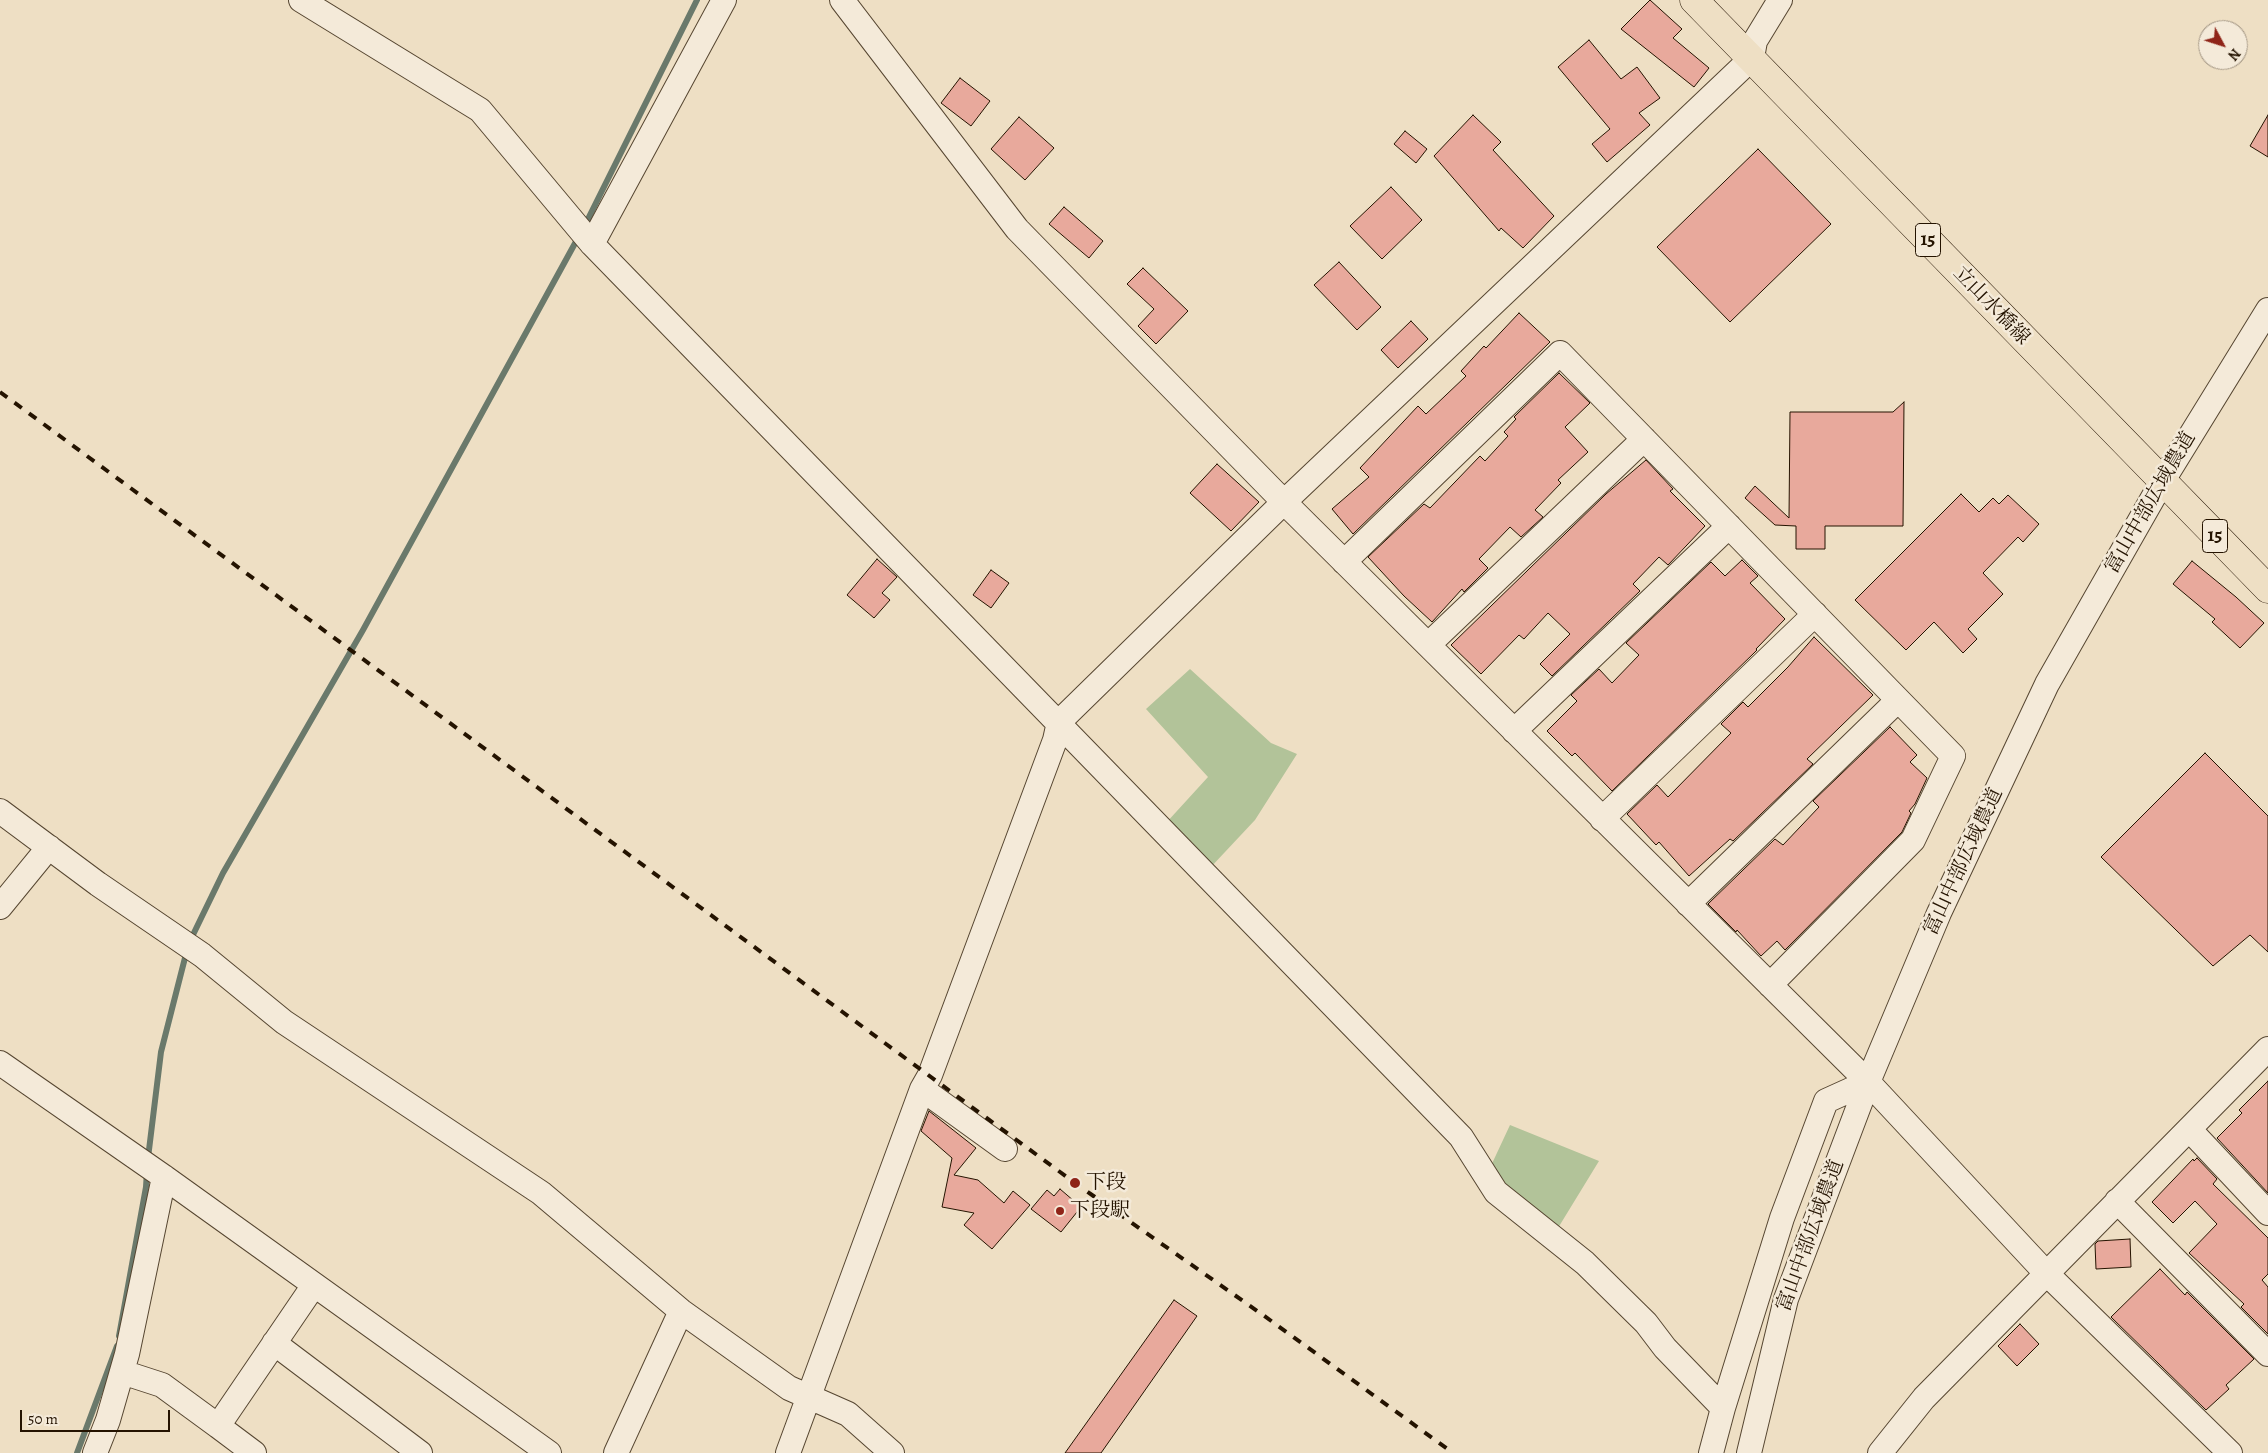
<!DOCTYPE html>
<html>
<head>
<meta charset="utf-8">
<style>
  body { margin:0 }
  #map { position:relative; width:2268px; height:1453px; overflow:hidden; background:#eedfc4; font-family:Alegreya,serif }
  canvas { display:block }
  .north { position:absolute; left:2198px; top:20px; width:50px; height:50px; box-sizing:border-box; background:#f4ead9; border:1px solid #a19482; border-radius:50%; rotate:130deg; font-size:14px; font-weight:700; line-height:20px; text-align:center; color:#241300 }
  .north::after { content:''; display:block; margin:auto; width:18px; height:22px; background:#8f2418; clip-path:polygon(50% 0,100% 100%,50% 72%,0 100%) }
  .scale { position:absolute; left:20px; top:1410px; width:150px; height:22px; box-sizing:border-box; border:2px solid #241300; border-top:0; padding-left:6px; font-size:15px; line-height:18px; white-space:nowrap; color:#241300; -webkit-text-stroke:4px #f4ead9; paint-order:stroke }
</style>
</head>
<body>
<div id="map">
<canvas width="2268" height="1453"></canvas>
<div class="north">N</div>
<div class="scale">50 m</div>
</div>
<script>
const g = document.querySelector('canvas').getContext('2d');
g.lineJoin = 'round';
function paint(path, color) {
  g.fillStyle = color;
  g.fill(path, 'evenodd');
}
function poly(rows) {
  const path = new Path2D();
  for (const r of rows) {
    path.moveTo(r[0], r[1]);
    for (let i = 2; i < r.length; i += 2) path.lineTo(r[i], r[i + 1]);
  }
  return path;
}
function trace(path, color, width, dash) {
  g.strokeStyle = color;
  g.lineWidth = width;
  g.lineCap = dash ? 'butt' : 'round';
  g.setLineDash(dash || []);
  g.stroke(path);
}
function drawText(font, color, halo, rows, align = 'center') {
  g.font = font + ' Alegreya,"Noto Serif JP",serif';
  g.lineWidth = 5;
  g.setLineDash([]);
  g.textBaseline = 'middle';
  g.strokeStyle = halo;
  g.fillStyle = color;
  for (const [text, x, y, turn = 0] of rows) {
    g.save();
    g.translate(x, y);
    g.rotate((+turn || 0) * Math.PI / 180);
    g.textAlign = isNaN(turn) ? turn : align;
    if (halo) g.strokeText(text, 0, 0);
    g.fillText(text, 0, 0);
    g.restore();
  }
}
const green = poly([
  [1190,669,1271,743,1297,754,1255,820,1210,868,1166,823,1208,777,1146,709],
  [1510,1125,1599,1161,1558,1228,1489,1170]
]);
const stream = poly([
  [584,227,697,0],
  [190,941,223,873,363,630,579,236],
  [148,1158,161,1052,187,950],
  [119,1336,146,1187,147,1171],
  [77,1453,117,1346]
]);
const building = poly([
  [1650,0,1682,29,1673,38,1709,68,1694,87,1621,29,1650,0],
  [1589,40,1621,79,1637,67,1660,98,1639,113,1650,125,1607,162,1592,144,1610,129,1558,67,1589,40],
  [960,78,990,101,971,126,941,103,960,78],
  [1473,115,1501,142,1493,150,1554,216,1523,248,1501,228,1499,231,1434,156,1473,115],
  [2268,115,2268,157,2250,146,2268,115],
  [1019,117,1054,148,1025,180,991,149,1019,117],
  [1405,131,1427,149,1416,163,1394,144,1405,131],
  [1758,149,1831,224,1730,322,1657,247,1758,149],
  [1391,187,1422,220,1382,259,1350,226,1391,187],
  [1064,207,1103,241,1089,258,1049,224,1064,207],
  [1339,262,1381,307,1357,330,1314,285,1339,262],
  [1143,268,1188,311,1156,344,1138,326,1154,309,1127,284,1143,268],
  [1519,313,1550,342,1353,534,1332,509,1369,477,1360,468,1418,406,1426,414,1466,376,1461,371,1484,346,1486,348,1519,313],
  [1411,321,1428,339,1398,368,1381,350,1411,321],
  [1559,373,1590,403,1565,427,1588,452,1558,480,1561,483,1535,510,1543,517,1521,537,1510,527,1479,559,1488,568,1464,592,1462,589,1432,622,1404,596,1368,557,1424,504,1430,508,1480,456,1485,461,1508,436,1504,432,1516,419,1514,417,1559,373],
  [1904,402,1903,526,1825,526,1825,549,1796,549,1796,526,1775,525,1745,498,1755,486,1789,518,1790,412,1893,412,1904,402],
  [1646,460,1673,489,1670,491,1705,526,1668,565,1659,557,1633,584,1640,591,1552,676,1540,664,1570,634,1548,613,1524,639,1519,635,1481,674,1451,645,1606,494,1646,460],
  [1217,464,1259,502,1231,531,1190,493,1217,464],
  [1961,494,1979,512,1993,498,1999,504,2008,495,2039,524,2023,542,2018,537,1983,573,2003,594,1968,629,1977,639,1963,653,1934,622,1906,650,1855,600,1961,494],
  [877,559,897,577,882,593,890,600,874,618,847,595,877,559],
  [1742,560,1758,576,1750,583,1785,619,1756,649,1757,650,1754,653,1612,791,1575,753,1572,756,1547,731,1577,701,1571,695,1599,669,1612,683,1639,655,1626,643,1711,562,1725,576,1742,560],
  [2192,561,2236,597,2264,623,2240,648,2212,622,2215,619,2173,584,2192,561],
  [991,570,1009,583,991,608,973,595,991,570],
  [1814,637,1873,695,1807,759,1813,764,1733,841,1730,839,1689,876,1659,842,1656,845,1627,814,1657,785,1668,797,1731,733,1721,724,1743,702,1748,707,1788,667,1814,637],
  [1890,727,1917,755,1910,762,1927,778,1915,804,1909,811,1911,813,1902,832,1785,950,1777,941,1761,956,1737,930,1736,932,1708,904,1775,839,1783,845,1819,807,1813,801,1890,727],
  [2205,753,2268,816,2268,952,2250,935,2213,966,2101,857,2205,753],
  [2268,1081,2268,1193,2217,1138,2242,1113,2239,1110,2268,1081],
  [929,1111,976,1148,954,1175,978,1180,1004,1203,1013,1191,1030,1205,992,1249,964,1225,974,1213,942,1207,952,1158,921,1131,929,1111],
  [2197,1158,2217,1179,2213,1184,2268,1238,2268,1274,2262,1280,2268,1287,2268,1334,2241,1307,2244,1304,2189,1253,2217,1224,2195,1201,2173,1223,2152,1202,2193,1159,2194,1161,2197,1158],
  [1060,1189,1081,1207,1061,1232,1031,1209,1047,1190,1054,1196,1060,1189],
  [2130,1239,2131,1267,2096,1269,2095,1244,2098,1241,2130,1239],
  [2160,1269,2185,1295,2187,1292,2254,1359,2226,1385,2229,1389,2206,1410,2111,1317,2160,1269],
  [1174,1300,1197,1316,1101,1453,1065,1453,1174,1300],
  [2020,1324,2039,1344,2017,1366,1998,1346,2020,1324]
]);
const minor = poly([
  [301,0,480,110,592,244,1461,1137,1496,1192,1585,1263,1646,1323,1665,1348,1723,1408,1711,1453],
  [842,0,1017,229,1284,502,1868,1082,2046,1273,2230,1453],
  [592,244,724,0],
  [1344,562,1560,353,1953,756,1913,840,1770,985],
  [1428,645,1644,439],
  [1514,731,1729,526],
  [0,811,98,884,202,955,284,1022,541,1193,681,1311,789,1388,848,1414,892,1453],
  [1602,819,1815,614],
  [1688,904,1898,700],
  [0,907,49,847],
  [0,1063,164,1177,549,1453],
  [922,1089,1005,1149],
  [2189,1129,2268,1213],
  [2117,1201,2268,1354],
  [274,1343,420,1453],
  [122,1372,162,1385,218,1426],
  [1723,1408,1782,1218,1826,1101,1868,1082],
  [95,1453,108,1420,127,1354,164,1177],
  [254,1453,218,1426,314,1285],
  [616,1453,681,1311],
  [788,1453,922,1089,930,1075,1055,740,1059,722,1284,502,1752,58,1755,41,1780,0],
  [1749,1453,1786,1299,1868,1082,1939,913,2047,684,2162,482,2268,310],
  [1880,1453,1924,1398,2268,1049]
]);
const major = poly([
  [1694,0,2268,589]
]);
const rail = poly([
  [0,392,1075,1183,1263,1315,1453,1453]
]);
const markers = [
  [1075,1183,6,"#8f2418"],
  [1060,1211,5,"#8f2418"]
];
const shields = [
  [1928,240,25],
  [2215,536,25]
];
const shieldNames = [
  ["15",1928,240],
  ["15",2215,536]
];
const streetNames = [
  ["立山水橋線",1991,306,46],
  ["富山中部広域農道",2151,503,-60],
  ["富山中部広域農道",1964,862,-65],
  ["富山中部広域農道",1811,1236,-70]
];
const poiNames = [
  ["下段",1086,1183],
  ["下段駅",1070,1211]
];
paint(green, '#b2c399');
trace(stream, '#6a796b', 6);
paint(building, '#e8a99c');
trace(building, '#241300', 1);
trace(minor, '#564631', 26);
trace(major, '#241300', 29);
trace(minor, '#f4ead9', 24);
trace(major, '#eedfc4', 28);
trace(rail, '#241300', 4, [9, 9]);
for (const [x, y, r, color] of markers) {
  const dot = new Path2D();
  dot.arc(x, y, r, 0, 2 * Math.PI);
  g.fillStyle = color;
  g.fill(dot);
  trace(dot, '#f4ead9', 2);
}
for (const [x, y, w] of shields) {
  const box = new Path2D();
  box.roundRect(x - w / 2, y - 16.5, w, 33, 4);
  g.fillStyle = '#f4ead9';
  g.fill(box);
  trace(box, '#241300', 1);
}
drawText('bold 19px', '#241300', null, shieldNames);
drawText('20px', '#241300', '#f4ead9', streetNames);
drawText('20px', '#241300', '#f4ead9', poiNames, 'left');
</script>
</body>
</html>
